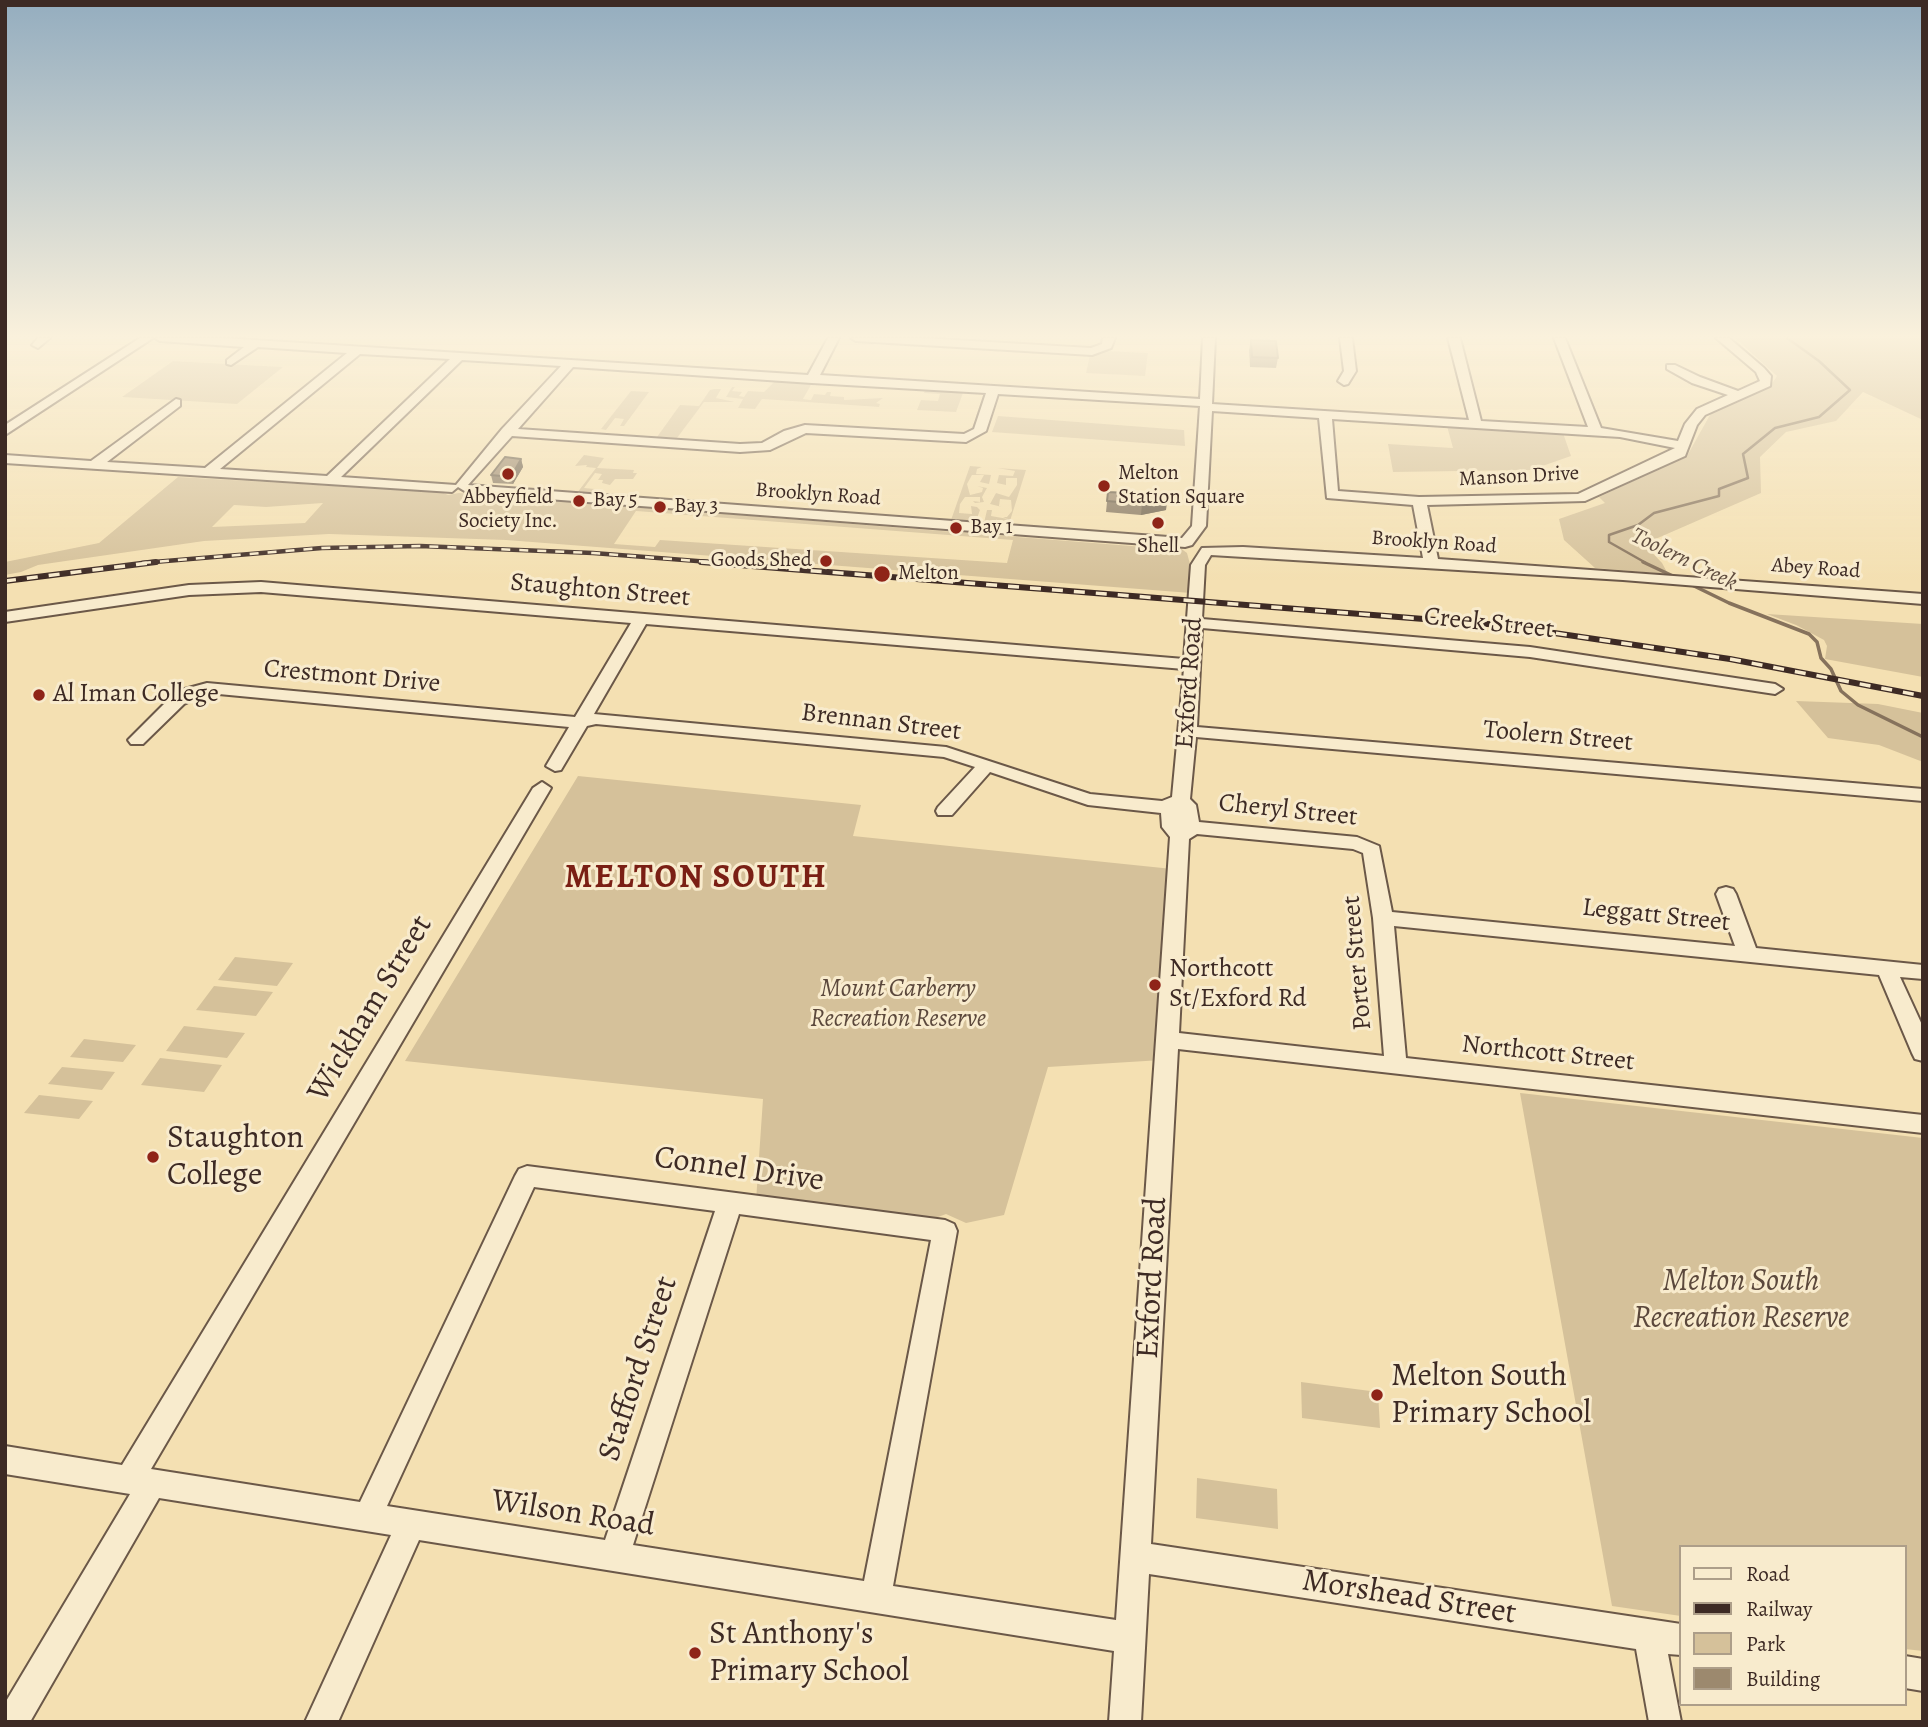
<!DOCTYPE html>
<html>
<head>
<meta charset="utf-8">
<style>
  body { margin:0 }
  #map { position:relative; width:1928px; height:1727px; overflow:hidden; background:#f4e0b2; font-family:Alegreya,serif }
  canvas { display:block }
  .frame { position:absolute; inset:0; border:7px solid #3d2a24; pointer-events:none }
  .legend { position:absolute; left:1679px; top:1545px; width:228px; height:161px; box-sizing:border-box; background:#f8ebcd; border:2px solid #ad9e89; margin:0; padding:9px 12px; list-style:none; font-size:21px; color:#3d2a24 }
  .legend li { display:flex; align-items:center; gap:14px; height:35px }
  .legend b { width:35px; border:2px solid #ad9e89 }
</style>
</head>
<body>
<div id="map">
<canvas width="1928" height="1727"></canvas>
<div class="frame"></div>
<ul class="legend">
<li><b style="height:9px;background:#f8ebcd"></b>Road</li>
<li><b style="height:9px;background:#3d2a24"></b>Railway</li>
<li><b style="height:19px;background:#d5c19a"></b>Park</li>
<li><b style="height:19px;background:#9c896e"></b>Building</li>
</ul>
</div>
<script>
const g = document.querySelector('canvas').getContext('2d');
g.lineJoin = 'round';
function paint(path, color) {
  g.fillStyle = color;
  g.fill(path, 'evenodd');
}
function poly(rows) {
  const path = new Path2D();
  for (const r of rows) {
    path.moveTo(r[0], r[1]);
    for (let i = 2; i < r.length; i += 2) path.lineTo(r[i], r[i + 1]);
  }
  return path;
}
function trace(path, color, width, dash) {
  g.strokeStyle = color;
  g.lineWidth = width;
  g.lineCap = dash ? 'butt' : 'round';
  g.setLineDash(dash || []);
  g.stroke(path);
}
function drawText(font, color, halo, rows, align = 'center') {
  g.font = font + ' Alegreya,serif';
  g.lineWidth = 6;
  g.setLineDash([]);
  g.textBaseline = 'middle';
  g.strokeStyle = halo;
  g.fillStyle = color;
  for (const [text, x, y, turn = 0] of rows) {
    g.save();
    g.translate(x, y);
    g.rotate((+turn || 0) * Math.PI / 180);
    g.textAlign = isNaN(turn) ? turn : align;
    if (halo) g.strokeText(text, 0, 0);
    g.fillText(text, 0, 0);
    g.restore();
  }
}
const green = poly([
  [1735,338,1923,338,1923,420,1863,392,1836,421,1786,432,1760,457,1761,493,1644,544,1662,563,1668,574,1595,568,1564,540,1559,519,1605,503,1599,497,1687,456,1711,413,1771,385,1777,376],
  [1106,351,1148,353,1145,376,1086,373,1090,354],
  [173,361,283,367,237,404,122,397],
  [775,381,812,383,803,399,811,400,814,394,825,395,827,392,831,392,830,396,844,397,844,400,883,398,876,403,880,404,879,407,762,399,755,409,738,408,743,399,726,397,732,387,735,387,732,391,742,392,739,396,744,397,748,391,764,392],
  [714,389,721,389,716,398,735,402,704,402,677,438,657,437,680,405,699,406,710,390],
  [925,390,963,393,956,412,917,410,921,400,938,401,940,394,924,393],
  [631,391,649,392,624,426,620,426,624,419,615,418,606,430,601,429],
  [998,416,1184,430,1185,446,992,432],
  [1447,426,1563,433,1571,456,1531,470,1393,472,1388,444,1453,448],
  [584,455,604,458,597,468,634,470,633,473,637,473,633,479,615,479,610,485,602,483,603,480,598,480,602,474,595,473,584,488,595,489,590,494,577,493,596,468,586,467,587,465,575,466],
  [970,466,982,467,977,469,976,474,991,475,989,484,980,482,984,475,972,475,967,484,970,495,982,492,983,488,977,486,987,488,982,497,984,502,975,503,973,501,980,502,980,497,965,497,960,504,959,513,972,514,971,506,977,507,980,510,976,521,951,520],
  [997,468,1026,470,1009,524,984,523,987,510,992,510,991,516,1008,519,1003,517,1007,517,1012,511,1011,500,1000,499,999,506,1002,507,990,504,996,493,1009,497,1017,485,1017,478,1006,478,1006,485,997,483,999,475,1013,476,1015,471],
  [178,477,441,492,448,495,459,493,1157,548,1179,547,1187,553,1190,564,1191,593,506,540,329,534,204,541,38,565,21,572,5,575,5,562,99,543],
  [323,503,305,523,212,527,234,505,266,507],
  [636,511,1013,540,1007,563,660,540,655,547,614,544],
  [1767,614,1923,624,1923,677,1825,659,1827,646,1824,640,1796,625],
  [1796,701,1878,704,1923,713,1923,762,1879,745,1828,738],
  [578,776,861,805,853,836,1182,870,1178,1059,1048,1067,1004,1215,966,1223,946,1214,925,1222,756,1201,763,1099,405,1061],
  [235,957,293,963,277,986,218,980],
  [214,986,273,992,256,1016,196,1010],
  [184,1026,245,1033,227,1058,166,1051],
  [84,1039,136,1045,123,1062,70,1057],
  [160,1058,222,1065,204,1092,141,1085],
  [62,1067,115,1072,102,1090,48,1084],
  [1520,1093,1923,1138,1923,1651,1905,1649,1905,1547,1681,1547,1681,1616,1612,1606],
  [39,1095,93,1101,79,1119,24,1113],
  [1301,1382,1378,1392,1380,1428,1302,1418],
  [1197,1478,1277,1489,1278,1529,1196,1518]
]);
const streamFar1 = poly([
  [1646,563,1609,542,1609,535,1638,525,1654,513,1719,496,1719,489,1748,478,1743,454,1775,428,1819,417,1850,390,1819,361,1787,338]
]);
const stream = poly([
  [1643,562,1675,577],
  [1690,584,1729,603,1809,634,1817,642,1821,658,1831,669,1841,691,1858,705,1923,737]
]);
const minor = poly([
  [38,338,50,338,38,348,32,345,38,338],
  [140,338,153,338,5,435,5,425,140,338],
  [155,338,223,338,808,375,828,338,839,338,820,375,1200,399,1203,338,1215,338,1212,404,1469,420,1448,338,1460,338,1481,421,1588,427,1554,338,1565,338,1601,428,1678,441,1685,424,1697,409,1728,395,1692,383,1667,369,1667,365,1675,365,1700,377,1738,391,1760,381,1756,372,1716,338,1729,338,1764,368,1771,376,1770,386,1705,415,1697,425,1685,456,1585,501,1427,505,1438,559,1923,594,1923,604,1623,580,1211,555,1205,565,1202,619,1530,647,1775,684,1783,689,1775,694,1530,657,1202,628,1197,727,1923,789,1923,801,1196,737,1190,799,1196,805,1199,822,1357,837,1379,846,1392,912,1735,946,1716,894,1719,889,1726,887,1733,889,1736,894,1756,948,1923,965,1923,979,1900,977,1923,1027,1923,1061,1915,1059,1912,1053,1879,975,1394,926,1406,1058,1923,1115,1923,1133,1178,1049,1151,1544,1681,1624,1681,1655,1668,1654,1681,1722,1649,1722,1636,1649,1149,1574,1141,1722,1109,1722,1114,1651,419,1540,338,1722,305,1722,391,1535,159,1498,30,1722,5,1722,5,1703,130,1494,5,1474,5,1446,122,1465,533,788,542,782,551,788,151,1469,360,1502,515,1176,519,1169,527,1166,945,1220,954,1224,957,1231,893,1586,1116,1620,1170,837,1162,827,1161,813,1088,805,990,772,952,815,938,815,936,811,938,807,975,767,944,757,596,724,587,726,561,770,555,771,546,766,569,727,208,693,184,704,143,744,131,744,128,740,172,696,181,690,207,683,575,717,631,623,261,592,189,595,5,622,5,612,189,585,261,582,1184,659,1191,565,1202,548,1243,547,1423,558,1413,505,1327,498,1319,418,1212,411,1206,526,1192,545,1185,547,468,493,458,487,452,492,5,463,5,455,91,461,176,399,180,400,180,406,107,462,205,468,347,353,258,347,231,365,227,364,227,360,244,347,160,341,155,338],
  [360,354,450,359,327,476,220,469,360,354],
  [462,360,561,366,502,429,456,485,341,477,462,360],
  [573,367,812,383,986,393,974,429,964,434,805,425,784,431,762,443,740,444,518,429,573,367],
  [998,394,1200,406,1192,526,1182,538,468,485,512,436,740,452,770,450,806,433,966,442,986,431,998,394],
  [1332,419,1620,437,1675,448,1578,494,1419,497,1338,491,1332,419],
  [646,624,1184,669,1172,797,1162,801,1090,794,946,747,594,714,646,624],
  [1197,834,1353,849,1363,853,1373,918,1384,1056,1179,1033,1189,839,1197,834],
  [534,1187,715,1211,605,1540,387,1506,534,1187],
  [739,1214,931,1240,864,1581,633,1545,739,1214],
  [851,338,922,338,1091,348,1102,344,1103,338,1115,338,1111,348,1092,355,856,341,851,338],
  [1340,338,1352,338,1356,371,1348,384,1344,385,1338,381,1344,371,1340,338],
  [1905,1656,1923,1659,1923,1691,1905,1688,1905,1656]
]);
const railFar1 = poly([
  [142,563,322,548,420,546,593,553,723,563]
]);
const rail = poly([
  [701,562,1500,625,1730,659,1923,696],
  [5,581,156,562]
]);
const wall = poly([
  [1251,340,1278,358,1276,368,1250,367,1249,350],
  [521,459,523,467,513,484,493,483,491,475],
  [1108,492,1167,499,1166,510,1141,515,1106,512]
]);
const shadedWall = poly([
  [521,459,523,467,513,484,511,477],
  [1167,499,1166,510,1141,515,1142,504]
]);
const building = poly([
  [1251,340,1276,341,1278,358,1252,357,1251,340],
  [505,457,521,459,511,477,491,475,505,457],
  [1108,492,1167,495,1167,499,1142,504,1107,501,1108,492]
]);
const markers = [
  [508,474,7,"#8f2418"],
  [1104,486,7,"#8f2418"],
  [579,501,7,"#8f2418"],
  [660,507,7,"#8f2418"],
  [1158,523,7,"#8f2418"],
  [956,528,7,"#8f2418"],
  [826,561,7,"#8f2418"],
  [882,574,9,"#8f2418"],
  [39,695,7,"#8f2418"],
  [1155,985,7,"#8f2418"],
  [153,1157,7,"#8f2418"],
  [1377,1395,7,"#8f2418"],
  [695,1653,7,"#8f2418"]
];
const farPoinames = [
  ["Melton",1118,474],
  ["Station Square",1118,498],
  ["Abbeyfield",508,498,"center"],
  ["Society Inc.",508,522,"center"],
  ["Bay 5",593,501],
  ["Bay 3",674,507],
  ["Bay 1",970,528],
  ["Shell",1158,547,"center"],
  ["Goods Shed",812,561,"right"],
  ["Melton",898,574]
];
const farStreetnames = [
  ["Manson Drive",1519,477,-3],
  ["Brooklyn Road",818,495,4],
  ["Brooklyn Road",1434,543,4],
  ["Abey Road",1816,569,4]
];
const farWaternames = [
  ["Toolern Creek",1684,560,26]
];
const streetNames = [
  ["Staughton Street",600,591,5],
  ["Creek Street",1489,624,6],
  ["Crestmont Drive",352,677,5],
  ["Exford Road",1190,683,-86],
  ["Brennan Street",881,723,7],
  ["Toolern Street",1558,737,5],
  ["Cheryl Street",1288,811,6],
  ["Leggatt Street",1656,916,6],
  ["Porter Street",1358,963,-95],
  ["Northcott Street",1548,1054,6]
];
const poiNames = [
  ["Al Iman College",53,695],
  ["Northcott",1169,970],
  ["St/Exford Rd",1169,1000]
];
const parkNames = [
  ["Mount Carberry",898,990],
  ["Recreation Reserve",898,1020]
];
const nearStreetnames = [
  ["Wickham Street",371,1009,-59],
  ["Connel Drive",739,1170,8],
  ["Exford Road",1153,1278,-87],
  ["Stafford Street",639,1369,-72],
  ["Wilson Road",573,1514,9],
  ["Morshead Street",1409,1598,9]
];
const nearPoinames = [
  ["Staughton",167,1139],
  ["College",167,1176],
  ["Melton South",1391,1377],
  ["Primary School",1391,1414],
  ["St Anthony's",709,1635],
  ["Primary School",709,1672]
];
const nearParknames = [
  ["Melton South",1741,1282],
  ["Recreation Reserve",1741,1319]
];
const districtNames = [
  ["MELTON SOUTH",696,879]
];
paint(green, '#d5c19a');
trace(streamFar1, '#86725c', 2.5);
trace(stream, '#86725c', 3.5);
trace(minor, '#6b5848', 4);
paint(minor, '#f8ebcd');
trace(railFar1, '#3d2a24', 4.5);
trace(rail, '#3d2a24', 6);
trace(railFar1, '#f8ebcd', 2.5, [9]);
trace(rail, '#f8ebcd', 3.5, [11]);
paint(wall, '#86765f');
paint(shadedWall, '#6d604d');
paint(building, '#9c896e');
trace(building, '#6d604d', 2);
const sky = g.createLinearGradient(0, 0, 0, 580);
sky.addColorStop(0, '#94adbf');
sky.addColorStop(0.58, '#faf1dc');
sky.addColorStop(1, '#faf1dc00');
g.fillStyle = sky;
g.fillRect(0, 0, 1928, 580);
for (const [x, y, r, color] of markers) {
  const dot = new Path2D();
  dot.arc(x, y, r, 0, 2 * Math.PI);
  g.fillStyle = color;
  g.fill(dot);
  trace(dot, '#f8ebcd', 2.5);
}
drawText('21px', '#3d2a24', '#f8ebcd', farPoinames, 'left');
drawText('21px', '#3d2a24', '#f8ebcd', farStreetnames);
drawText('italic 23px', '#614e40', '#f8ebcd', farWaternames);
drawText('26px', '#3d2a24', '#f8ebcd', streetNames);
drawText('26px', '#3d2a24', '#f8ebcd', poiNames, 'left');
drawText('italic 26px', '#5b483c', '#f8ebcd', parkNames);
drawText('32px', '#3d2a24', '#f8ebcd', nearStreetnames);
drawText('32px', '#3d2a24', '#f8ebcd', nearPoinames, 'left');
drawText('italic 32px', '#5b483c', '#f8ebcd', nearParknames);
g.letterSpacing = '2px';
drawText('bold 33px', '#7a1f14', '#f8ebcd', districtNames);
g.letterSpacing = '0px';
</script>
</body>
</html>
